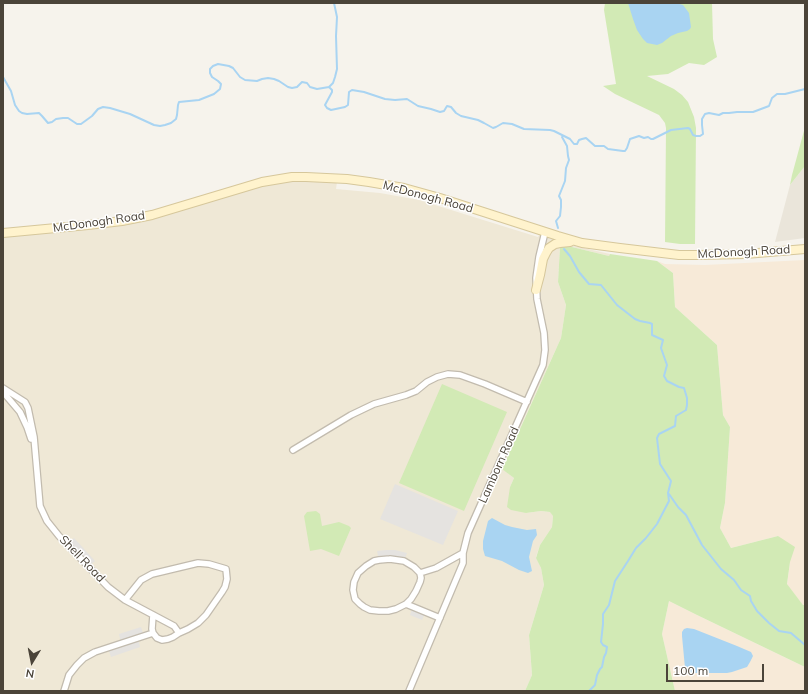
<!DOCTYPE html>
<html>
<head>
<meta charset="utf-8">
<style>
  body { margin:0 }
  #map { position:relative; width:808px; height:694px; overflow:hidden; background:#f6f3ec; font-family:Mulish,sans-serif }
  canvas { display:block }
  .frame { position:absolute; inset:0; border:4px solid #4b4439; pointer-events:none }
  .north { position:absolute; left:12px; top:642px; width:40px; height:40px; -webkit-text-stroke:3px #fff; paint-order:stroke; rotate:190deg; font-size:11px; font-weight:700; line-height:16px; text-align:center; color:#4b4439 }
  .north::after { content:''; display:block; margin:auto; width:14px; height:18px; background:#4b4439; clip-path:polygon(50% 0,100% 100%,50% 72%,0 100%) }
  .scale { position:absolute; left:666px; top:664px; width:98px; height:18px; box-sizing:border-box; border:2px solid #4b4439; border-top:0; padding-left:5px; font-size:12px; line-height:14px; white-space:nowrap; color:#4b4439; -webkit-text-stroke:3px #fff; paint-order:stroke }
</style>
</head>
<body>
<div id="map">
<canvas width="808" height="694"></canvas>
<div class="frame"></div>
<div class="north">N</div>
<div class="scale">100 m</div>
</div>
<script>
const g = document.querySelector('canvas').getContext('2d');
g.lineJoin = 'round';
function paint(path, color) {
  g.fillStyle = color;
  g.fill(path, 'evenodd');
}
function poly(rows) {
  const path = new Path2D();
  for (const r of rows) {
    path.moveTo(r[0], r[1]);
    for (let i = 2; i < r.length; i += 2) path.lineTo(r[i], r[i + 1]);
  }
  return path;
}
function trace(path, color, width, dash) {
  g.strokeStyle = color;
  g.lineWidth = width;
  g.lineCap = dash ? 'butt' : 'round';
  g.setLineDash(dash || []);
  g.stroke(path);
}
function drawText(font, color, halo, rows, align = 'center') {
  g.font = font + ' Mulish,sans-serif';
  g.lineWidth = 3;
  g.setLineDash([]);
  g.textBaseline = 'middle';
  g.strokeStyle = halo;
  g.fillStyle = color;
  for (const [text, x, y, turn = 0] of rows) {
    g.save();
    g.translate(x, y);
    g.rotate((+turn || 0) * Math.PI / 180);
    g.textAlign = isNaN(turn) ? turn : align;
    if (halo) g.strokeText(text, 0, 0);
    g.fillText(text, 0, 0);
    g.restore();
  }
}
const residential = poly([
  [805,166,805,238,775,242,790,185]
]);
const commercial = poly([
  [805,260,805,605,803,605,787,585,790,562,778,536,731,548,720,528,725,503,730,427,723,415,717,345,675,307,673,273,657,261,665,264,705,265],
  [669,601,697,615,805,667,805,691,675,691,662,634]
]);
const education = poly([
  [290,181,320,181,337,182,336,189,380,193,419,200,538,237,539,235,570,245,610,254,609,256,572,247,560,247,558,282,566,305,561,338,502,468,514,478,510,487,526,513,541,511,551,512,553,516,552,527,540,545,536,557,541,568,544,585,529,635,532,675,525,691,3,691,3,236,54,232,116,225,261,186]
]);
const green = poly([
  [605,3,712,3,713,39,717,57,704,65,689,63,668,74,647,76,674,89,682,95,688,102,694,117,696,128,695,244,680,244,665,242,666,128,665,123,659,115,615,94,603,86,616,84,604,10],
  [805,127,805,166,790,185,792,175],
  [560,247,572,247,609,256,610,254,657,261,673,273,675,307,717,345,723,415,730,427,725,503,720,528,731,548,778,536,795,547,790,562,787,584,803,605,805,605,805,667,697,615,669,601,662,634,675,691,525,691,532,675,529,635,544,585,541,568,536,558,540,545,552,527,553,516,550,512,541,511,526,513,511,510,507,507,510,487,514,478,502,469,561,338,566,305,558,282],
  [442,384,507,412,464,511,399,483],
  [316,511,320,514,322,526,339,522,349,526,351,528,339,556,321,549,310,551,304,516,307,512]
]);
const parking = poly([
  [395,484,458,511,443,545,380,519],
  [74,538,95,561,89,566,67,544],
  [386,550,395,550,407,553,404,561,379,560,377,551],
  [413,606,426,612,422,620,410,615],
  [141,627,144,636,138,638,140,647,111,657,108,648,121,643,119,634]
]);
const water = poly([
  [628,3,676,3,683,5,689,13,691,27,690,29,687,31,678,33,671,36,662,43,657,45,647,43,643,39,637,30,633,19],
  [492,518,505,525,512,527,527,530,536,529,537,535,533,541,529,557,532,571,528,573,519,570,502,561,485,556,483,549,483,541,488,521],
  [687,628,694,629,737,646,751,652,753,656,750,662,747,667,732,672,727,673,690,673,687,671,685,668,682,636,682,632,684,629]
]);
const stream = poly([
  [3,77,11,91,15,105,19,111,22,113,27,114,39,113,42,116,48,123,52,122,56,119,63,118,68,118,77,124,81,124,92,116,98,109,103,107,110,108,130,114,154,125,160,126,165,125,171,123,176,119,177,115,178,105,179,102,199,100,214,94,220,89,221,84,218,81,212,77,210,73,210,69,213,66,218,64,229,66,233,68,240,77,245,80,257,81,262,79,268,78,274,79,279,81,288,87,292,88,297,87,302,82,307,83,310,87,317,89,329,87,332,90,332,92,325,105,327,108,331,110,345,107,348,105,349,92,352,90,364,92,385,99,395,100,407,99,418,106,431,109,440,112,444,111,447,106,451,107,456,113,461,116,478,120,484,123,493,128,496,127,503,123,512,124,524,129,550,130,554,131,570,139,574,144,577,144,579,140,582,139,586,138,595,146,604,146,608,149,623,151,625,151,627,148,630,139,639,136,644,138,648,137,651,139,653,139,671,130,688,128,690,129,693,135,696,136,700,136,703,134,702,125,702,119,705,114,709,113,719,115,723,113,729,113,737,112,753,112,769,106,772,98,777,94,785,94,805,89],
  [329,87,333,83,335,77,337,69,336,36,337,17,334,3],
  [558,228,556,221,560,216,561,207,561,200,559,196,565,181,566,168,569,160,568,156,567,146,562,137],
  [564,249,570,256,579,272,589,284,601,285,617,305,635,319,640,321,650,323,652,324,652,335,663,340,661,348,667,365,664,376,667,381,679,387,684,388,687,398,687,405,686,410,676,416,675,426,659,434,657,438,660,464,671,481,668,493,669,501,657,524,646,538,636,548,628,561,615,581,609,605,603,614,603,624,601,642,603,645,607,647,606,653,604,657,602,667,600,669,597,675,595,685,589,691],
  [669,494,678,507,686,515,702,545,721,569,734,580,741,590,750,596,751,601,757,611,769,623,779,631,791,633,805,645]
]);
const minor = poly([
  [3,388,25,402,28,408,34,437,40,506,47,521,59,536,108,587,125,600,174,626,179,633],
  [3,392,20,412,27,427,31,439],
  [293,450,351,415,374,404,406,395,416,391,427,382,437,377,448,374,460,375,485,384,527,402],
  [390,559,404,561,414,567,420,573,421,578,420,582,416,591,411,599,406,604,396,609,388,611,379,611,370,610,364,607,360,604,355,599,353,590,354,582,358,573,366,566,374,561,379,560,390,559],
  [420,573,436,568,463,553],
  [125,600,141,580,152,574,198,563,209,564,226,569,227,579,225,587,222,592,206,615,198,623,188,629,179,633,173,637,168,639,162,640,157,638,153,633,152,629,153,615],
  [406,604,440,618],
  [64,691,69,675,77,665,84,658,95,652,153,633],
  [409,691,463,563,463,553,468,533,543,365,545,350,544,333,537,299,536,278,539,257,545,232]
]);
const secondary = poly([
  [3,233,88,225,122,221,152,215,262,182,292,177,306,177,347,179,369,182,404,188,440,198,558,236,582,243,620,248,679,255,698,255,746,254,805,249],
  [536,290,540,275,543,259,546,253,549,248,555,244,560,243,570,242]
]);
const streetNames = [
  ["McDonogh Road",428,197,15],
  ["McDonogh Road",99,222,-8],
  ["McDonogh Road",744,252,-3],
  ["Lamborn Road",499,465,-66],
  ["Shell Road",82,559,46]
];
paint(residential, '#eae5da');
paint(commercial, '#f7ead8');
paint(education, '#efe8d6');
paint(green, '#d2eab5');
paint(parking, '#e5e3e0');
paint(water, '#a9d4f2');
trace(stream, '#a9d4f2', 2);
trace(minor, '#c2bbae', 8);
trace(secondary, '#d6c79b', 10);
trace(minor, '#fff', 5.5);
trace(secondary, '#fff3cd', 8);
drawText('12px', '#4b4439', '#fff', streetNames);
</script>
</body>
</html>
